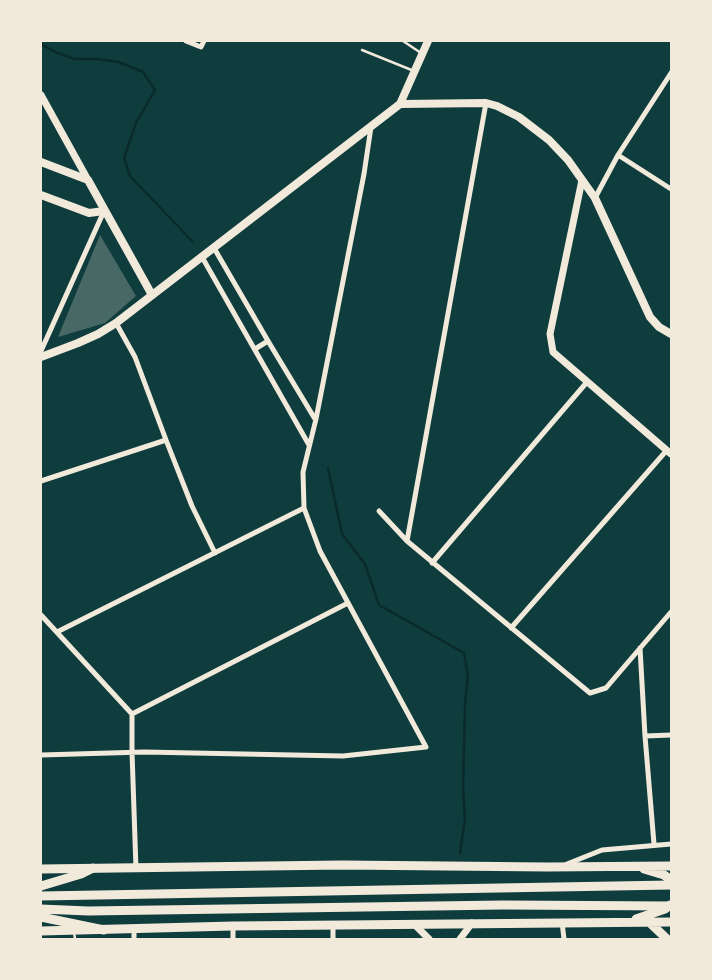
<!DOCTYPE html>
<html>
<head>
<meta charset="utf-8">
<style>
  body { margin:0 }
  #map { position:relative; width:712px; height:980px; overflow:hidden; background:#0f3d3e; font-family:"Work Sans",sans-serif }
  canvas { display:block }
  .frame { position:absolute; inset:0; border:42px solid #f1e9da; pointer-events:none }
</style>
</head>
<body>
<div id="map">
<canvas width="712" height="980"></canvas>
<div class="frame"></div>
</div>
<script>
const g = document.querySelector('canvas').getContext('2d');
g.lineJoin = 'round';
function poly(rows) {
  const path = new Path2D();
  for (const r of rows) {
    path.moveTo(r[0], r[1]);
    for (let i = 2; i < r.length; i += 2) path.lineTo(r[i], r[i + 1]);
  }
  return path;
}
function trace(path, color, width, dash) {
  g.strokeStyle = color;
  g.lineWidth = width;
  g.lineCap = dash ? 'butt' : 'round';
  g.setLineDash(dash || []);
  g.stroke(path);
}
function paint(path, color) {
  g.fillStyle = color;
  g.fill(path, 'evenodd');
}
const stream = poly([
  [41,44,53,51,74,59,97,59,119,62,143,72,155,90,136,123,124,158,130,176,193,242],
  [328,468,342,534,365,564,379,605,464,653,468,676,465,704,463,788,465,819,460,853]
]);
const building = poly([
  [100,235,136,296,105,323,58,337]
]);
const service = poly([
  [403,41,421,53],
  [362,50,414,71],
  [74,932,75,939]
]);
const minor = poly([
  [186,41,201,47,204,41],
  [618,155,671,189],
  [595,198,618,155,671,73],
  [214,248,268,341,315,419],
  [202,257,309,445],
  [116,323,135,357,166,440,192,506,215,553],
  [255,349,268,341],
  [41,351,104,211],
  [41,481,166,440],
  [379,511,407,541,590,693,606,688,671,612],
  [407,541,486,103],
  [432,563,587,382],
  [41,615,132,714,132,752,136,869],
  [511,628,667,450],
  [57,632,304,508],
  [640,648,645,736,654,844],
  [132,714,348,603],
  [645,736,671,735],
  [41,755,144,752,343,756,426,747,320,551,304,508,303,472,316,419,364,174,371,127],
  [567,864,602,850,671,844],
  [562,922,564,939],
  [333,925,333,939],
  [134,930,134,939],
  [233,939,233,926]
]);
const tertiary = poly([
  [41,95,88,180],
  [582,180,550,334,553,352,671,454],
  [414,924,429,939],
  [460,939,472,923]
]);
const secondary = poly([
  [400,104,428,41],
  [41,162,88,180,152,295],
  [41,195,89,213,104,211],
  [41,357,78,343,98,334,116,323,400,104,486,103,497,106,519,117,549,140,568,160,595,198,650,317,659,327,671,334]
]);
const primary = poly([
  [41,869,342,865,548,867,671,866],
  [644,869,664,875,671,880],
  [636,919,665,909,670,905],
  [649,922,667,939],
  [41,931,233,926,671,922]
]);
const trunk = poly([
  [41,886,81,874,93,868],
  [41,896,671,885],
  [41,909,88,911,503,905,671,906],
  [41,917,104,930]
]);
trace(stream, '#0a2a2b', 2.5);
paint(building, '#486865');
trace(service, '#f1e9da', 2.5);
trace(minor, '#f1e9da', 5);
trace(tertiary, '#f1e9da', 7);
trace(secondary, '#f1e9da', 8);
trace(primary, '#f1e9da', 9);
trace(trunk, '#f1e9da', 9);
</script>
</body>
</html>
